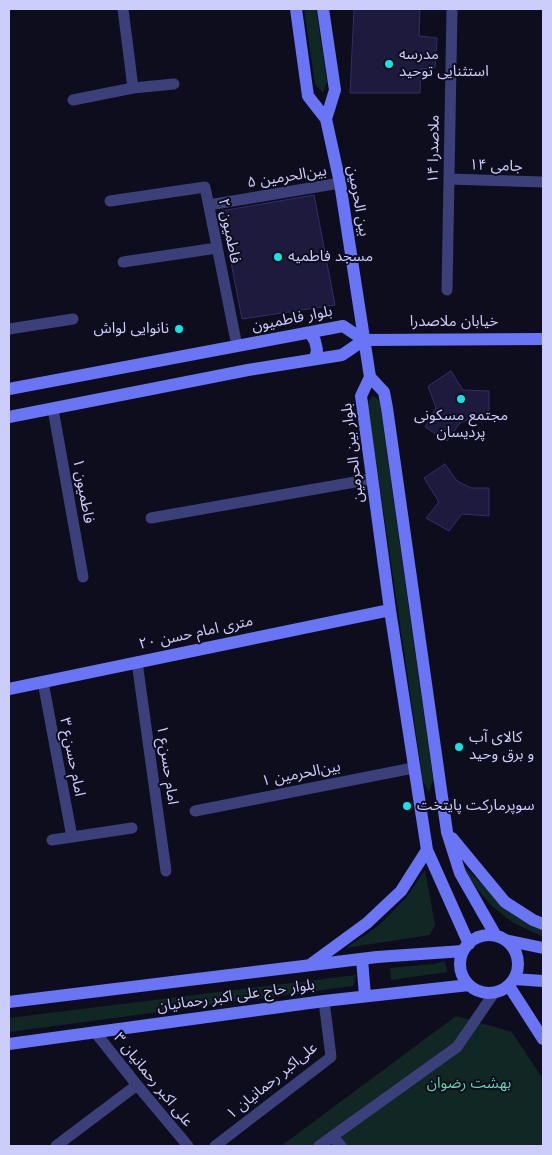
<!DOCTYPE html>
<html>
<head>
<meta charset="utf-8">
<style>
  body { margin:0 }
  #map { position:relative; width:552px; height:1155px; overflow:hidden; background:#0e0d1e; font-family:Arial,sans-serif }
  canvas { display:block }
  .frame { position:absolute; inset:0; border:10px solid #cdcdfc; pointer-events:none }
</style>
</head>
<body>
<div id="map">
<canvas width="552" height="1155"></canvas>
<div class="frame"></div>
</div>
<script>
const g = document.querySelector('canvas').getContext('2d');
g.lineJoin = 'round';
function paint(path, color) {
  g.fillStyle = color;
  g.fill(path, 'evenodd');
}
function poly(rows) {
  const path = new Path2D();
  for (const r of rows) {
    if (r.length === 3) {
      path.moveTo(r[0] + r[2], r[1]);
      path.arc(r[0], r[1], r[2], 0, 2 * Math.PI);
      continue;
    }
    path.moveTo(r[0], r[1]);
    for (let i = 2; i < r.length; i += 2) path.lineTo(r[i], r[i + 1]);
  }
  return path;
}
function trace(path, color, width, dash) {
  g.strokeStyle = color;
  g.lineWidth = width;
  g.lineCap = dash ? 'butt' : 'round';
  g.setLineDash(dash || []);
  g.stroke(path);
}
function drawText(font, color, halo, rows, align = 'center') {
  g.font = font + ' Arial,"Noto Sans Arabic",sans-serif';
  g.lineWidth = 4;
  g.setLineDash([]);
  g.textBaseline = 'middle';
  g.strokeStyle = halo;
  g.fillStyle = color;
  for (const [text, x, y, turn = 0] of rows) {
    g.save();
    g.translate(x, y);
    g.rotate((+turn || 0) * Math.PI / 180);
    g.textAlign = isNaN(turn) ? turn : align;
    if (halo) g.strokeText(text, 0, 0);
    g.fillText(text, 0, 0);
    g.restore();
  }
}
const green = poly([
  [304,9,316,9,327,82,323,93,315,84],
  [373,396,378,399,380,404,433,780,429,792,423,781,368,406,369,401],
  [460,863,503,904,543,929,543,937,512,922,493,907,477,889],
  [425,870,435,925,430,935,346,948,378,926,406,898],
  [445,961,447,972,391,980,390,968,434,964],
  [356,975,353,986,9,1032,9,1018],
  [456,1016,512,1032,543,1079,543,1146,281,1146]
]);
const building = poly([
  [354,9,420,9,419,36,437,38,435,68,421,69,420,93,350,93,354,9],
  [314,195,335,305,242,319,221,211,314,195],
  [451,371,463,390,489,391,489,418,470,418,459,424,447,441,425,427,436,408,428,386,451,371],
  [445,464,457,481,471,488,489,488,489,516,462,514,449,531,426,518,439,502,424,478,445,464]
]);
const street = poly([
  [123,9,133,88],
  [73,100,133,88,174,84],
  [449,179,543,182],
  [110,201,205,187,237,346],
  [209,205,340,183],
  [123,262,217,248],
  [447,290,452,9],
  [9,329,73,319],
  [53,409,83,577],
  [151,518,372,479],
  [137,662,166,871],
  [43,682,72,837,132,828],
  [195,811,413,768],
  [52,840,72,837],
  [95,1032,137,1085,188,1146],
  [333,1137,341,1146],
  [56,1146,137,1085],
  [215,1146,331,1057,324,1001],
  [319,1146,457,1047,494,993]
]);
const secondary = poly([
  [296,9,308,96,326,119,340,183,370,377],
  [323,9,335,90,326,119],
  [310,333,315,341,317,350,315,359],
  [364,340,543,339],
  [370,377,361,396,390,610,427,850,469,944],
  [370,377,384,392,387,408,447,832,460,873,496,936],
  [9,389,343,326,364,340],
  [9,417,248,370,342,355,364,340],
  [9,689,390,610],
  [452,838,505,902,533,920,543,924],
  [489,964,29],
  [505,940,543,948],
  [362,959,365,996],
  [311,964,367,923,401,891,427,850],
  [514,979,543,981],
  [509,986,543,1039],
  [9,1002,377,957,463,951],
  [9,1044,324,1001,469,985]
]);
const markers = [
  [389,64,5,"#0ee6e6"],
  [278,257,5,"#0ee6e6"],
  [179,329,5,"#0ee6e6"],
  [461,399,5,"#0ee6e6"],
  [459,747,5,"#0ee6e6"],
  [407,806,5,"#0ee6e6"]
];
const poiNames = [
  ["مدرسه",399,55],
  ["استثنایی توحید",399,72],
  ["مسجد فاطمیه",288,257],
  ["نانوایی لواش",169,329,"right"],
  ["مجتمع مسکونی",461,416,"center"],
  ["پردیسان",461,433,"center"],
  ["کالای آب",469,738],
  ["و برق وحید",469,755],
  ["سوپرمارکت پایتخت",417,806]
];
const streetNames = [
  ["ملاصدرا ۱۴",434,149,-89],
  ["جامی ۱۴",496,166,2],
  ["بین‌الحرمین ۵",287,177,-9],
  ["بین الحرمین",358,201,80],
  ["فاطمیون ۲",229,231,79],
  ["بلوار فاطمیون",292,319,-11],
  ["خیابان ملاصدرا",454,322],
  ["بلوار بین الحرمین",353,453,-97],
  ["فاطمیون ۱",83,491,80],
  ["۲۰ متری امام حسن",196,633,-12],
  ["امام حسن‌ع ۳",72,757,79],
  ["امام حسن‌ع ۱",167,765,82],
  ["بین‌الحرمین ۱",301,774,-11],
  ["بلوار حاج علی اکبر رحمانیان",236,996,-8],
  ["علی اکبر رحمانیان ۳",153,1080,51],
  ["علی‌اکبر رحمانیان ۱",272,1081,-39]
];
const parkNames = [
  ["بهشت رضوان",469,1084]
];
paint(green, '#112724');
paint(building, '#1e1a3d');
trace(building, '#332e68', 1);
trace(street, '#3b3f7a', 11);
trace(secondary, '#6a75f6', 12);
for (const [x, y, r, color] of markers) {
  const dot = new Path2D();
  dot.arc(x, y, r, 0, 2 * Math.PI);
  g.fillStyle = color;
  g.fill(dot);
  trace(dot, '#0e0d1e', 2);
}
drawText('15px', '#cdcdfc', '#0e0d1e', poiNames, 'left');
drawText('15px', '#cdcdfc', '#0e0d1e', streetNames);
drawText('15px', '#5ed6ac', '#0e0d1e', parkNames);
</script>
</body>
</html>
